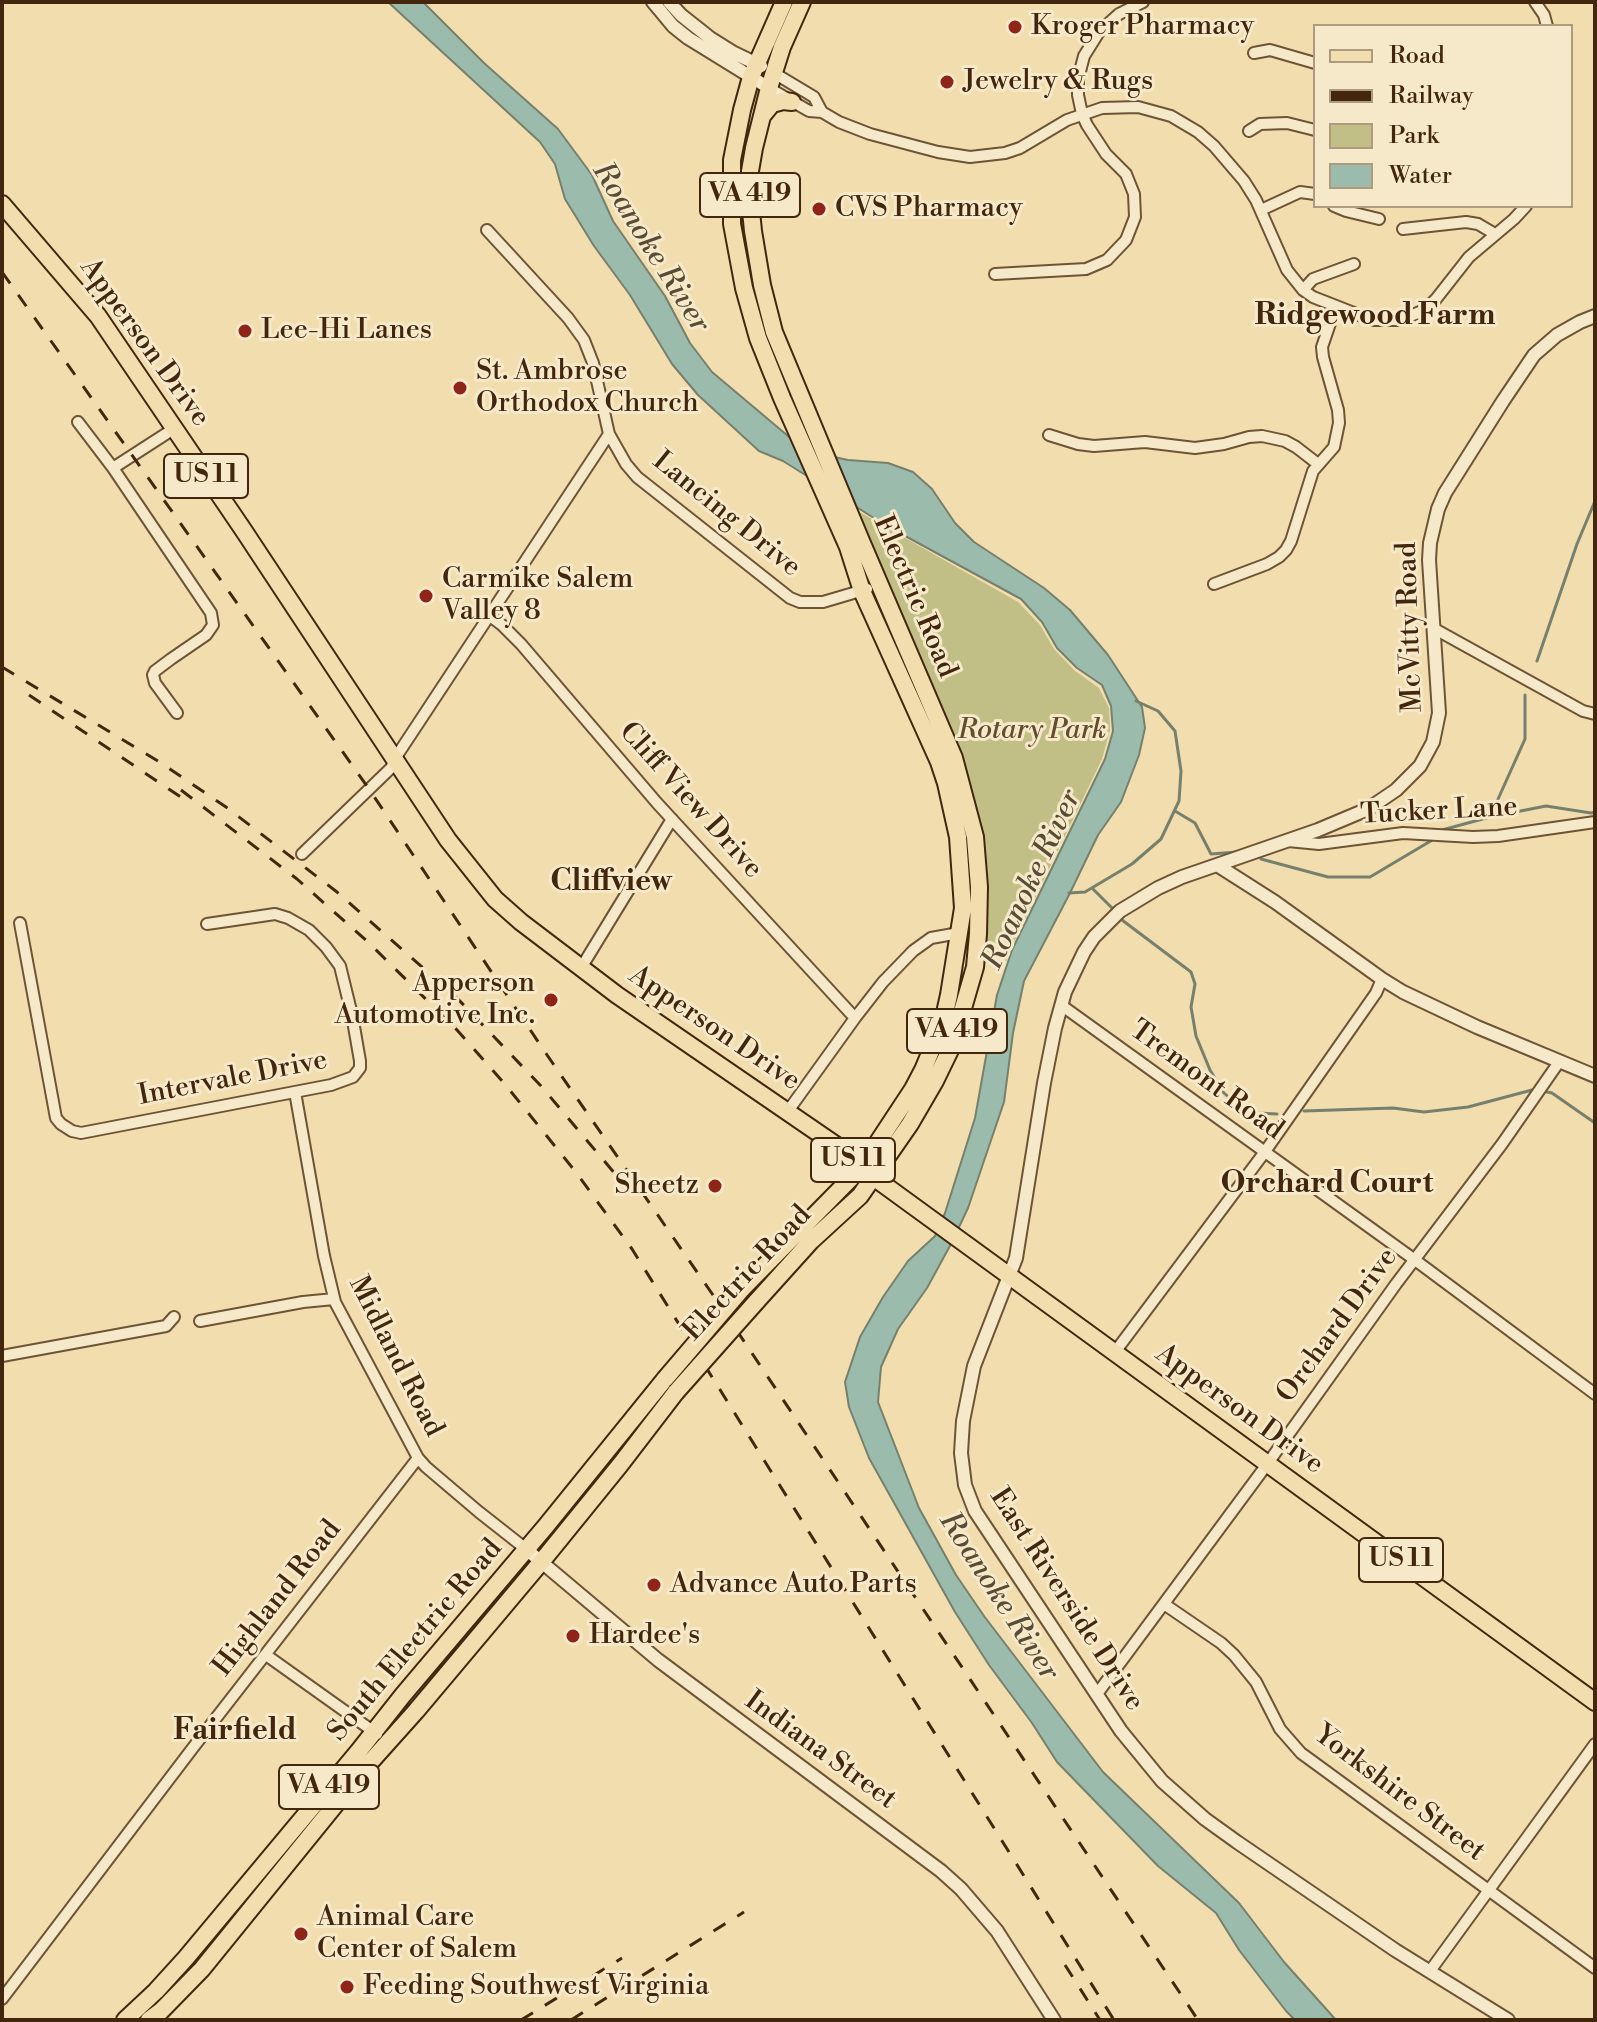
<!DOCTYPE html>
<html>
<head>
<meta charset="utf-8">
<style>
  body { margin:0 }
  #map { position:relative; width:1597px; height:2022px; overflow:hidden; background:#f1ddad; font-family:"Libre Bodoni",serif }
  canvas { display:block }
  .frame { position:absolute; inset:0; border:4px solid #42270e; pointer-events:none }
  .legend { position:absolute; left:1313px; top:24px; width:260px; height:184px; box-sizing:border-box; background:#f6e9ca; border:2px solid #ae9b7f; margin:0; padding:10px 14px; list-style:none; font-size:24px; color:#42270e }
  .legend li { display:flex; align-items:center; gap:16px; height:40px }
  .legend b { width:40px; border:2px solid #ae9b7f }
</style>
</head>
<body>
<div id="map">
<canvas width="1597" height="2022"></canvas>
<div class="frame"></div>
<ul class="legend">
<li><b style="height:10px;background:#f1ddad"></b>Road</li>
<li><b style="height:10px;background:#42270e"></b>Railway</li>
<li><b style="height:22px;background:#c1bf85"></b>Park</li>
<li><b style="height:22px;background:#9bbbac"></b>Water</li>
</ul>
</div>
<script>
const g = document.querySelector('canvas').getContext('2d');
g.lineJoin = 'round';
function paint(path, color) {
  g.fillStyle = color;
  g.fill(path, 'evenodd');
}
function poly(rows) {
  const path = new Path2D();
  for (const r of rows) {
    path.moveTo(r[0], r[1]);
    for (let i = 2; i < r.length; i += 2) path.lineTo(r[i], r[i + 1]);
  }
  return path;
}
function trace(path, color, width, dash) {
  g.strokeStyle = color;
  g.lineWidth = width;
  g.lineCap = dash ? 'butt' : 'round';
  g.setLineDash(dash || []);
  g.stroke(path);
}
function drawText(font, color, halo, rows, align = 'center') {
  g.font = font + ' "Libre Bodoni",serif';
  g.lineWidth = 6;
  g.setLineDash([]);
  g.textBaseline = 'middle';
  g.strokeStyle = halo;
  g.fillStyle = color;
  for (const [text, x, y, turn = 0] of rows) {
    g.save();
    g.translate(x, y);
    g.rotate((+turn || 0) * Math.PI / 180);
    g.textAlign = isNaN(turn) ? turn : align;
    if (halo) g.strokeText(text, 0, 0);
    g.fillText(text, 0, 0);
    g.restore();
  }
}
const green = poly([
  [856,510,1018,602,1040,625,1054,649,1075,671,1099,688,1109,708,1110,730,1102,759,1010,950,1006,961,983,954,979,826,961,761,898,605]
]);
const water = poly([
  [388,2,423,2,484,63,558,129,592,175,613,221,665,296,690,343,712,372,794,441,825,455,848,460,888,463,913,472,932,489,955,523,974,542,1044,588,1070,610,1108,655,1142,707,1145,728,1139,755,1121,802,1098,835,1070,893,1024,981,1013,1033,1004,1102,968,1208,951,1244,927,1288,898,1329,881,1367,878,1402,919,1508,956,1575,984,1616,1103,1772,1239,1903,1284,1962,1336,2020,1295,2020,1286,2011,1239,1950,1216,1913,1158,1866,1057,1762,1032,1723,989,1665,955,1612,869,1458,849,1407,845,1382,860,1337,883,1297,908,1261,935,1236,945,1213,975,1118,997,995,1012,950,1105,759,1113,731,1111,706,1102,685,1077,668,1057,648,1042,622,1021,599,885,525,783,461,759,451,698,395,672,364,630,295,594,246,565,199,555,164,540,142,388,2]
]);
const stream = poly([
  [1537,661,1577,544,1595,501],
  [1175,811,1195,823,1211,854,1237,852],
  [1490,817,1525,739,1525,695],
  [1442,830,1490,817,1546,806,1591,813,1595,812],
  [1261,859,1328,877,1370,877,1434,839],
  [1092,888,1112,908],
  [1069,893,1085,892,1132,864,1161,839,1179,801,1181,771,1175,731,1158,711,1136,701],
  [1122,920,1191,972,1195,984,1191,1007,1196,1036,1210,1070,1224,1093,1241,1108,1257,1113,1277,1114],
  [1547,1092,1552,1093,1595,1123],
  [1304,1111,1393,1108,1424,1112,1468,1107,1532,1090]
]);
const minor = poly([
  [1535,2,1544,15,1547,26],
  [1254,53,1270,50,1315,63],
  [774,73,814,97,822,112],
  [769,88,809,111,822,112,839,122,870,134,938,152,970,157,1005,153,1020,148,1067,120,1102,108,1138,107,1171,116,1198,132,1214,146,1244,181,1256,200,1287,270,1303,290,1313,297,1364,317,1374,320,1400,320,1420,312,1428,307,1436,299,1469,257,1514,219,1526,206],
  [1249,131,1260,124,1287,123,1315,130],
  [1334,206,1346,211,1379,219],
  [1261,210,1300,192,1315,194],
  [1403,229,1466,222,1478,224,1495,234],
  [487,230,568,318,584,340,593,363,609,434,626,464,637,477,790,598,800,602,823,602,867,589],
  [995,274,1086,269,1107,260,1126,240,1135,217,1134,194,1126,174,1106,154,1087,125,1082,114,1078,95,1078,79,1084,56,1099,32,1119,14,1143,2],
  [1303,290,1313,279,1354,264],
  [78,422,113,468,211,613,213,625,206,635,171,659,155,671,153,675,155,683,177,713],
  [1049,435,1078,444,1094,446,1145,442,1195,448,1224,444,1249,437,1262,436,1285,441,1296,447,1318,464],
  [113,468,175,428],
  [1214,584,1267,564,1279,557,1286,550,1291,541,1313,471,1334,447,1339,423,1338,410,1323,357,1322,347,1336,306],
  [490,616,502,625,521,644,657,803,855,1018],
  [1433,628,1583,711,1595,714],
  [1288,841,1319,844,1403,833,1473,837,1498,836,1595,822],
  [302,854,391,768,398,754,609,434],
  [20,923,56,1118,61,1124,72,1131,81,1133,331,1085,353,1077,360,1068,360,1061,352,1015,340,966,326,947,309,930,288,918,275,914,207,924],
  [581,968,672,819],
  [1061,1005,1415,1260,1595,1394],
  [295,1092,324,1256,335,1302,418,1458,426,1467,479,1512,526,1549],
  [788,1111,855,1018,883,982,913,951,931,938,959,933],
  [200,1321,303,1302,334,1299],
  [1115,1352,1264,1153,1376,993,1382,979],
  [2,1356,166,1326,174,1317],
  [1164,1604,1221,1643,1234,1655,1256,1682,1280,1729,1301,1753,1595,1968],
  [266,1655,377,1734],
  [1097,1694,1268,1463,1396,1284,1502,1144,1559,1062],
  [1430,1971,1595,1744],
  [2,1999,192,1749,418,1458]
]);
const tertiary = poly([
  [653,2,673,26,688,38,769,88],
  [669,2,681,15,710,38,734,53,761,66],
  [1217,865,1275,902,1382,979,1403,992,1477,1027,1595,1076],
  [526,1549,658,1660,941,1871,961,1889,997,1931,1054,2020],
  [1508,2020,1395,1950,1237,1842,1205,1819,1162,1781,1121,1731,975,1511,965,1485,961,1453,963,1421,974,1366,1016,1258,1044,1083,1055,1028,1065,992,1084,952,1094,937,1120,911,1158,888,1182,877,1318,830,1368,809,1396,790,1420,766,1433,742,1439,713,1429,560,1430,543,1438,509,1445,493,1503,401,1534,355,1557,335,1580,322,1595,316]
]);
const primary = poly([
  [763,115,772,104,783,101,792,102],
  [2,204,98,316,244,531,448,840,495,899,521,922,617,995,843,1150,861,1168,1595,1702],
  [741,1290,861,1168,913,1089,923,1070,943,1022,949,995,963,908,958,837,946,783,939,762,862,591,848,547,782,398,758,338,744,288,732,224,732,160,742,110,751,77,784,2],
  [756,1302,811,1241,860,1196,910,1124,935,1081,952,1046,975,967,978,934,979,887,975,837,954,758,861,541,774,332,762,285,753,231,750,201,750,171,754,148,769,88,782,47,802,2],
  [125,2020,156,1991,186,1958,358,1752,403,1695,546,1526,665,1379],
  [149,2020,161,2011,202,1969,365,1768,416,1711,542,1561,620,1465,676,1392]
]);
const rail = poly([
  [2,272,369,789,545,1052,713,1295,1198,2020],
  [2,667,158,761,226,807,337,892,456,997,541,1086,627,1188],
  [29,695,188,802],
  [181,790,297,879,368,942,457,1030,504,1083,575,1171,632,1249,1114,2020],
  [1065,1965,1100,2020],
  [521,2020,622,1958],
  [571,2020,744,1912]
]);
const primaryBridge = poly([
  [665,1379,741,1290],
  [676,1392,756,1302]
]);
const markers = [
  [1015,27,8,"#8f2418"],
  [947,82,8,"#8f2418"],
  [819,209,8,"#8f2418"],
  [245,331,8,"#8f2418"],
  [460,388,8,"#8f2418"],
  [426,596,8,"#8f2418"],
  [551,1000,8,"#8f2418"],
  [715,1186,8,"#8f2418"],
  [654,1585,8,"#8f2418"],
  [573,1636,8,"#8f2418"],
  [301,1934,8,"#8f2418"],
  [347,1987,8,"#8f2418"]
];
const shields = [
  [750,195,100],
  [206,476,84],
  [957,1031,100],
  [853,1160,84],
  [1401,1560,84],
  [329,1787,100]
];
const shieldNames = [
  ["VA 419",750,195],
  ["US 11",206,476],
  ["VA 419",957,1031],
  ["US 11",853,1160],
  ["US 11",1401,1560],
  ["VA 419",329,1787]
];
const poiNames = [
  ["Kroger Pharmacy",1031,27],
  ["Jewelry & Rugs",963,82],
  ["CVS Pharmacy",835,209],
  ["Lee-Hi Lanes",261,331],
  ["St. Ambrose",476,372],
  ["Orthodox Church",476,404],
  ["Carmike Salem",442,580],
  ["Valley 8",442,612],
  ["Apperson",535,984,"right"],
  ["Automotive Inc.",535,1016,"right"],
  ["Sheetz",699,1186,"right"],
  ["Advance Auto Parts",670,1585],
  ["Hardee's",589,1636],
  ["Animal Care",317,1918],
  ["Center of Salem",317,1950],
  ["Feeding Southwest Virginia",363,1987]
];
const streetNames = [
  ["Apperson Drive",144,343,54],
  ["Lancing Drive",726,515,39],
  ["Electric Road",914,597,67],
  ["McVitty Road",1411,627,-92],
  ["Cliff View Drive",690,801,48],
  ["Tucker Lane",1439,812,-3],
  ["Apperson Drive",714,1029,34],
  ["Intervale Drive",233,1079,-11],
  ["Tremont Road",1206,1081,36],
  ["Electric Road",748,1274,-47],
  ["Orchard Drive",1338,1326,-54],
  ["Midland Road",395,1357,63],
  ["Apperson Drive",1239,1410,36],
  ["Highland Road",278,1599,-52],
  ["East Riverside Drive",1066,1600,57],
  ["South Electric Road",416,1641,-50],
  ["Indiana Street",820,1751,36],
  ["Yorkshire Street",1399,1794,37]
];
const parkNames = [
  ["Rotary Park",1032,731]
];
const waterNames = [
  ["Roanoke River",650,248,58],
  ["Roanoke River",1033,880,-65],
  ["Roanoke River",998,1597,57]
];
const neighbourhoodNames = [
  ["Ridgewood Farm",1375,317],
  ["Cliffview",611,883],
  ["Orchard Court",1327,1185],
  ["Fairfield",235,1732]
];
paint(green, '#c1bf85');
paint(water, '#9bbbac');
trace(water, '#77806d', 2);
trace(stream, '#77806d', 3);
trace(minor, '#6e5436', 14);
trace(tertiary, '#6e5436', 16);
trace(primary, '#42270e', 20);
trace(minor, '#f6e9ca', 10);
trace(tertiary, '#f6e9ca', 12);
trace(primary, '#f1ddad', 16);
trace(rail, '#42270e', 3, [14, 14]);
trace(primaryBridge, '#42270e', 20, []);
trace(primaryBridge, '#f1ddad', 16);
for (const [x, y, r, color] of markers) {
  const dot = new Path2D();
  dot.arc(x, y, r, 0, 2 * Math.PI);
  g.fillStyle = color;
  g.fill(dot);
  trace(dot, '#f6e9ca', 3);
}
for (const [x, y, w] of shields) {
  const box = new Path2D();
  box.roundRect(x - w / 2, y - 22, w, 44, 6);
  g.fillStyle = '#f6e9ca';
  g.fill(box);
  trace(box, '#42270e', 2);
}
drawText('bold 26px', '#42270e', null, shieldNames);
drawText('28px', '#42270e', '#f6e9ca', poiNames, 'left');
drawText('28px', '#42270e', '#f6e9ca', streetNames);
drawText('italic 28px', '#624d2c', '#f6e9ca', parkNames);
drawText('italic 30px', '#584c36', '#f6e9ca', waterNames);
drawText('bold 30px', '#42270e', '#f6e9ca', neighbourhoodNames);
</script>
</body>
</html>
